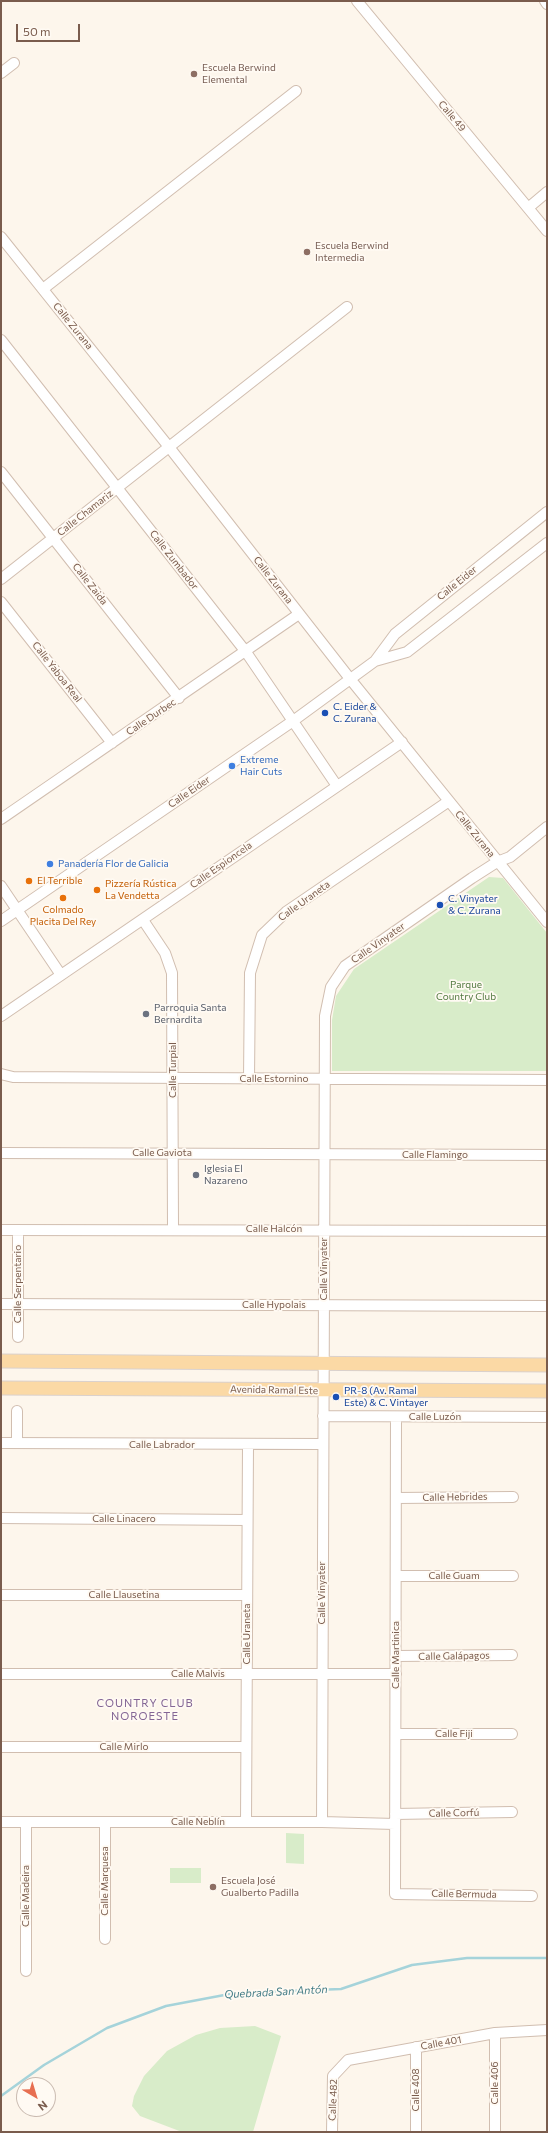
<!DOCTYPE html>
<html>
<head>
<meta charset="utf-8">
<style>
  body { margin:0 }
  #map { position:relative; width:548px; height:2133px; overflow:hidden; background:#fdf6ec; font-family:Commissioner,sans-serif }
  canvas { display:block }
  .frame { position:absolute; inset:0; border:2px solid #7a5c4d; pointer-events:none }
  .north { position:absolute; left:16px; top:2077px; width:40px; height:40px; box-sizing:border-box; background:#fffaf3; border:1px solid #cabbb1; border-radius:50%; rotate:142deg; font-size:11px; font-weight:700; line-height:16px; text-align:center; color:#7a5c4d }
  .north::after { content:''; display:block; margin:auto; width:14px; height:18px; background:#e76f51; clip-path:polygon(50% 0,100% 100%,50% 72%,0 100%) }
  .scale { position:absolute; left:16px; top:24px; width:64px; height:18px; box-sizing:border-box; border:2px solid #7a5c4d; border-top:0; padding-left:5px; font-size:12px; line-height:14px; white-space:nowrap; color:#7a5c4d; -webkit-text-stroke:3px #fffaf3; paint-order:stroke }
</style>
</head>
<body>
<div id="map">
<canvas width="548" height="2133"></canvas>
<div class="frame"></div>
<div class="north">N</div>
<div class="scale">50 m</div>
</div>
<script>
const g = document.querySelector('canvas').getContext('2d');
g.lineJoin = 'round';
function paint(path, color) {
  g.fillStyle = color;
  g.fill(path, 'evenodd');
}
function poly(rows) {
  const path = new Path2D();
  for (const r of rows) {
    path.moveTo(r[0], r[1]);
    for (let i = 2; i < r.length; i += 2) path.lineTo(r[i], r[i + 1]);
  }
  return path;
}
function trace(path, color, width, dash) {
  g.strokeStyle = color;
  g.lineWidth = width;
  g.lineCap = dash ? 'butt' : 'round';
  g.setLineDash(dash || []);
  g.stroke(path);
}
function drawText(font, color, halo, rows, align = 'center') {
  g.font = font + ' Commissioner,sans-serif';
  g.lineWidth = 3.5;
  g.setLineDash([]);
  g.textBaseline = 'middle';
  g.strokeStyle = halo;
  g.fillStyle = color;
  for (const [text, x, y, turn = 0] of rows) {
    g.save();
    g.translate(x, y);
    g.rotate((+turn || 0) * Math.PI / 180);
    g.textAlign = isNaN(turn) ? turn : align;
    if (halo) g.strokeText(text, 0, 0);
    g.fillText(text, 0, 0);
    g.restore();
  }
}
const green = poly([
  [489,877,503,878,547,933,547,1071,332,1071,332,1020,336,996,354,969],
  [286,1833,304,1834,304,1864,286,1863],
  [170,1868,201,1868,201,1883,170,1883],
  [255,2026,281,2036,253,2132,182,2132,140,2116,132,2106,134,2096,144,2076,167,2051,196,2035,220,2028]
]);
const stream = poly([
  [1,2096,44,2065,107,2028,166,2006,235,1993,341,1989,412,1965,467,1958,547,1958]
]);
const minor = poly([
  [357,1,547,231],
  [545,1,547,4],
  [1,73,14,63],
  [528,208,547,192],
  [1,237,169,447,351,680,547,922],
  [43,289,296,91],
  [1,340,246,652,337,786],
  [1,472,179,698],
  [1,579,347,307],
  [1,602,112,743],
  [375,661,395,634,547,512],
  [1,819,299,614],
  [1,886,61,975],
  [143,920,165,953,172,973,173,1229],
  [1,921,293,721,375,661,407,652,547,543],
  [1,1016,402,742],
  [1,1074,13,1077,547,1080],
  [249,1079,250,973,262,935,286,912,449,801],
  [1,1153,547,1155],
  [1,1230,547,1231],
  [1,1304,547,1306],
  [18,1337,18,1230],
  [323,1416,547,1417],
  [396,1417,395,1894,532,1896],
  [1,1443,323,1444],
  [17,1443,17,1411],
  [396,1498,513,1497],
  [1,1518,247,1520],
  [396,1576,513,1576],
  [1,1595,247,1595],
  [396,1656,512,1655],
  [1,1674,396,1674],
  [396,1734,512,1734],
  [1,1747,246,1747],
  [395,1814,512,1812],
  [1,1822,322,1822,395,1824],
  [26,1822,26,1971],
  [246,1822,248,1445],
  [322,1822,325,1016,331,987,345,966,472,878,497,862,510,857,547,827],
  [105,1939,105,1823],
  [495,2033,495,2132],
  [416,2047,416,2132],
  [332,2132,333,2076,348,2060,495,2033,547,2030]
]);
const major = poly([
  [1,1361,547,1365],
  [1,1388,547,1391]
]);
const markers = [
  [194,74,4,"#8d6e63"],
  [307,252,4,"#8d6e63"],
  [325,713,4,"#1a4fb4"],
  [232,766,4,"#3f7fe0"],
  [50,864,4,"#3f7fe0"],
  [29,881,4,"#e8710a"],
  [97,890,4,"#e8710a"],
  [63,898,4,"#e8710a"],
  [440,905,4,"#1a4fb4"],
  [146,1014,4,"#6b7280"],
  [196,1175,4,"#6b7280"],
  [336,1397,4,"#1a4fb4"],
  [213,1887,4,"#8d6e63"]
];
const educationNames = [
  ["Escuela Berwind",202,68],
  ["Elemental",202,80],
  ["Escuela Berwind",315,246],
  ["Intermedia",315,258],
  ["Escuela José",221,1881],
  ["Gualberto Padilla",221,1893]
];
const streetNames = [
  ["Calle 49",452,116,50],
  ["Calle Zurana",73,326,51],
  ["Calle Chamariz",85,513,-38],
  ["Calle Zumbador",174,560,52],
  ["Calle Zurana",273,580,52],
  ["Calle Eider",457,583,-39],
  ["Calle Zaida",90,584,52],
  ["Calle Yaboa Real",57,672,52],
  ["Calle Durbec",151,717,-34],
  ["Calle Eider",189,792,-34],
  ["Calle Zurana",475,834,51],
  ["Calle Espioncela",221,865,-35],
  ["Calle Uraneta",304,901,-36],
  ["Calle Vinyater",378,943,-35],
  ["Calle Turpial",173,1070,-90],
  ["Calle Estornino",274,1079],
  ["Calle Gaviota",162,1153],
  ["Calle Flamingo",435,1155],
  ["Calle Halcón",274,1229],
  ["Calle Vinyater",324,1269,-90],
  ["Calle Serpentario",18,1284,-90],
  ["Calle Hypolais",274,1305],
  ["Avenida Ramal Este",274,1390,1],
  ["Calle Luzón",435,1417],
  ["Calle Labrador",162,1445],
  ["Calle Hebrides",455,1497,-1],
  ["Calle Linacero",124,1519],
  ["Calle Guam",454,1576],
  ["Calle Vinyater",322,1593,-90],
  ["Calle Llausetina",124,1595],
  ["Calle Uraneta",247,1634,-90],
  ["Calle Martinica",396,1655,-90],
  ["Calle Galápagos",454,1656,-1],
  ["Calle Malvis",198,1674],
  ["Calle Fiji",454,1734],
  ["Calle Mirlo",124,1747],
  ["Calle Corfú",454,1813,-1],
  ["Calle Neblín",198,1822],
  ["Calle Marquesa",105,1881,-90],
  ["Calle Bermuda",464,1894,1],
  ["Calle Madeira",26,1896,-90],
  ["Calle 401",441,2043,-10],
  ["Calle 406",495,2083,-90],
  ["Calle 408",416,2090,-90],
  ["Calle 482",333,2100,-88]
];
const transitNames = [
  ["C. Eider &",333,707],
  ["C. Zurana",333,719],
  ["C. Vinyater",448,899],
  ["& C. Zurana",448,911],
  ["PR-8 (Av. Ramal",344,1391],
  ["Este) & C. Vintayer",344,1403]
];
const shopNames = [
  ["Extreme",240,760],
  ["Hair Cuts",240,772],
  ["Panadería Flor de Galicia",58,864]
];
const foodNames = [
  ["El Terrible",37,881],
  ["Pizzería Rústica",105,884],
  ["La Vendetta",105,896],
  ["Colmado",63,910,"center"],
  ["Placita Del Rey",63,922,"center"]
];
const parkNames = [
  ["Parque",466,985],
  ["Country Club",466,997]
];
const worshipNames = [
  ["Parroquia Santa",154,1008],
  ["Bernardita",154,1020],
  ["Iglesia El",204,1169],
  ["Nazareno",204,1181]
];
const neighbourhoodNames = [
  ["COUNTRY CLUB",145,1703],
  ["NOROESTE",145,1716]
];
const waterNames = [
  ["Quebrada San Antón",276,1992,-3]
];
paint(green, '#d8ecc9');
trace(stream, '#a5d3da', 2.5);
trace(minor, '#d1beb0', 12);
trace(major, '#dad1cd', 15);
trace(minor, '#fff', 10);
trace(major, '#fbd9a5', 13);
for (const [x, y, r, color] of markers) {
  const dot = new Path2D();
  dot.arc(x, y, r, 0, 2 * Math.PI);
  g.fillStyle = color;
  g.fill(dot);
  trace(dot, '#fffaf3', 1.5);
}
drawText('10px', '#785e54', '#fffaf3', educationNames, 'left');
drawText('10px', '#7a5c4d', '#fffaf3', streetNames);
drawText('10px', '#164399', '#fffaf3', transitNames, 'left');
drawText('10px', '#366cbe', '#fffaf3', shopNames, 'left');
drawText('10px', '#c56008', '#fffaf3', foodNames, 'left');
drawText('10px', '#537a41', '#fffaf3', parkNames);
drawText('10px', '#5b616d', '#fffaf3', worshipNames, 'left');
g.letterSpacing = '1px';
drawText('11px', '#846695', '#fffaf3', neighbourhoodNames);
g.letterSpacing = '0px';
drawText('italic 11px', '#437c86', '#fffaf3', waterNames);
</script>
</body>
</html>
